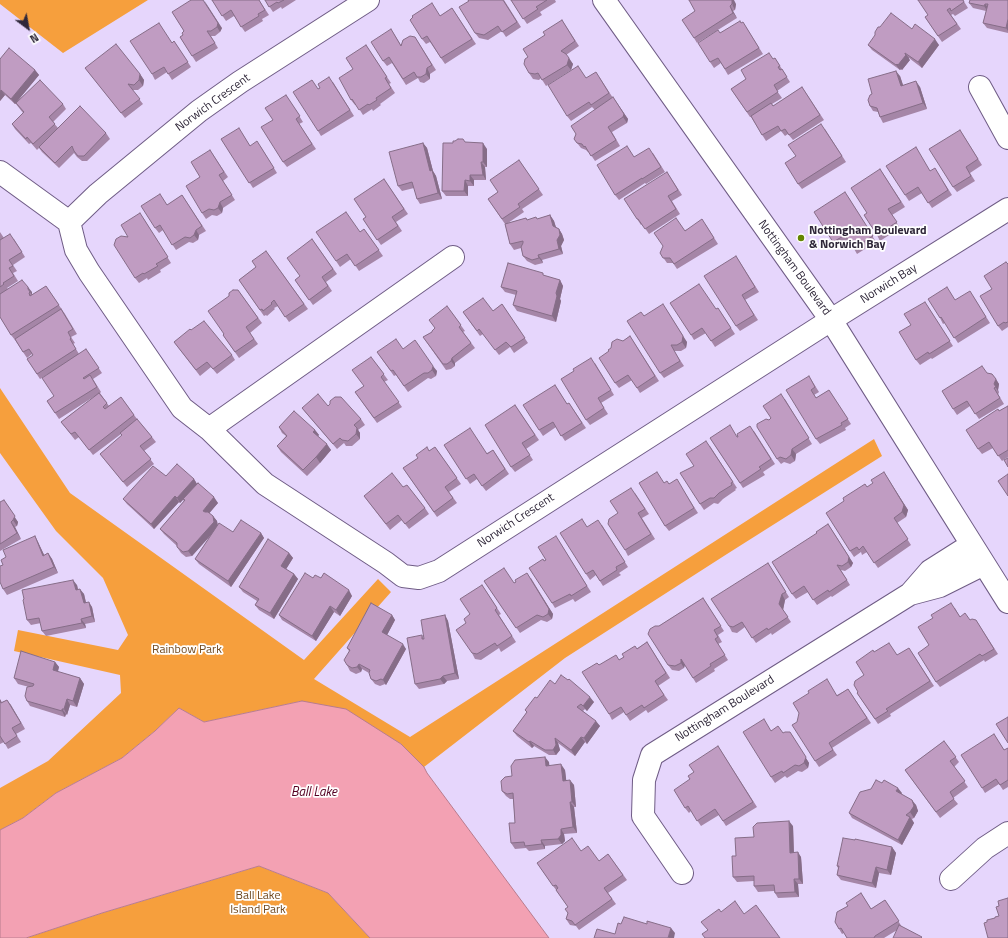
<!DOCTYPE html>
<html>
<head>
<meta charset="utf-8">
<style>
  body { margin:0 }
  #map { position:relative; width:1008px; height:938px; overflow:hidden; background:#e6d6fc; font-family:"Titillium Web",sans-serif }
  canvas { display:block }
  .north { position:absolute; left:8px; top:8px; width:40px; height:40px; -webkit-text-stroke:3px #fff; paint-order:stroke; rotate:148deg; font-size:11px; font-weight:700; line-height:16px; text-align:center; color:#2f2739 }
  .north::after { content:''; display:block; margin:auto; width:14px; height:18px; background:#2f2739; clip-path:polygon(50% 0,100% 100%,50% 72%,0 100%) }
</style>
</head>
<body>
<div id="map">
<canvas width="1008" height="938"></canvas>
<div class="north">N</div>
</div>
<script>
const g = document.querySelector('canvas').getContext('2d');
g.lineJoin = 'round';
function paint(path, color) {
  g.fillStyle = color;
  g.fill(path, 'evenodd');
}
function poly(rows) {
  const path = new Path2D();
  for (const r of rows) {
    path.moveTo(r[0], r[1]);
    for (let i = 2; i < r.length; i += 2) path.lineTo(r[i], r[i + 1]);
  }
  return path;
}
function trace(path, color, width, dash) {
  g.strokeStyle = color;
  g.lineWidth = width;
  g.lineCap = dash ? 'butt' : 'round';
  g.setLineDash(dash || []);
  g.stroke(path);
}
function drawText(font, color, halo, rows, align = 'center') {
  g.font = font + ' "Titillium Web",sans-serif';
  g.lineWidth = 3.5;
  g.setLineDash([]);
  g.textBaseline = 'middle';
  g.strokeStyle = halo;
  g.fillStyle = color;
  for (const [text, x, y, turn = 0] of rows) {
    g.save();
    g.translate(x, y);
    g.rotate((+turn || 0) * Math.PI / 180);
    g.textAlign = isNaN(turn) ? turn : align;
    if (halo) g.strokeText(text, 0, 0);
    g.fillText(text, 0, 0);
    g.restore();
  }
}
const green = poly([
  [0,0,148,0,63,53,0,4],
  [0,388,70,493,304,660,378,579,391,592,314,679,410,737,874,439,882,456,727,554,565,658,424,767,401,744,302,701,204,722,179,708,155,731,122,758,56,793,23,818,0,830,0,788,48,761,121,693,120,675,14,651,18,630,118,650,128,635,103,578,56,531,0,453],
  [259,866,328,893,370,938,26,938,102,913]
]);
const water = poly([
  [302,701,346,709,401,744,424,767,427,773,549,938,370,938,328,893,259,866,102,913,26,938,0,938,0,830,23,818,56,793,122,758,155,731,179,708,204,722,302,701]
]);
const minor = poly([
  [368,0,240,82,199,111,98,194,69,222,76,250,89,272,182,408,209,429,265,484,386,563,403,576,419,578,439,571,831,320,1008,209],
  [604,0,831,320,1008,602],
  [980,87,1008,138],
  [0,172,69,222],
  [209,429,453,257],
  [910,594,930,571,971,545],
  [682,873,643,816,644,780,652,755,910,594,940,586,984,564],
  [951,879,985,848,1008,833]
]);
const wall = poly([
  [212,0,259,0,269,15,262,19,263,21,245,32,234,16,226,21],
  [265,0,296,0,282,9,281,7,273,12],
  [504,0,521,27,506,37,502,31,488,40,479,38,475,33],
  [511,0,555,0,556,2,540,12,542,15,527,24],
  [963,0,968,8,955,16,953,14,951,15,961,29,942,42,925,17],
  [1008,0,1008,33,987,28,983,23,986,11,973,8,969,3],
  [736,4,735,10,733,11,737,18,697,43,694,38,695,11],
  [452,8,476,44,445,64,430,42,426,44,422,39,440,16],
  [172,12,222,28,220,32,215,36,211,36,218,48,196,62,180,37,183,35,184,31],
  [562,20,579,46,566,55,573,64,571,70,546,86,541,78,539,80,533,79,529,73,528,57,545,35],
  [741,23,746,27,763,54,728,75,721,63,714,68,710,62,720,33],
  [391,29,401,45,415,37,436,70,430,74,430,79,424,83,420,82,418,78,406,85,392,63,387,66,383,61],
  [912,29,939,45,922,68,909,58,909,59,910,60,902,70,901,69,900,70,872,50,868,45],
  [174,41,191,67,172,80,167,72,155,80,152,74,172,43],
  [366,45,391,83,389,84,395,93,380,104,381,105,373,111,372,109,363,115,356,104,355,105,351,100,353,69],
  [775,58,790,82,777,91,782,98,772,104,773,106,802,87,824,120,793,140,788,134,785,136,781,131,766,141,751,117,750,117,731,89,746,79],
  [0,59,35,70,39,75,16,103,63,104,66,109,53,122,58,128,106,133,110,139,87,161,82,161,77,157,74,153,59,168,42,152,39,148,37,150,31,143,29,144,15,129,12,124,23,113,16,104,15,104,5,95,0,101],
  [85,68,140,74,144,80,143,86,138,90,132,90,143,104,125,118],
  [900,76,903,85,920,87,927,109,883,123,880,117,878,112,873,111,870,106,872,94],
  [586,78,600,78,613,98,628,119,627,123,612,132,620,146,595,161,589,152,588,152,586,150,581,148,574,139,576,134,595,110,592,107,571,121,567,116],
  [333,82,354,116,321,136,318,131,318,89],
  [286,95,303,122,299,124,316,149,287,167,283,162,273,120],
  [825,129,846,162,802,189,798,184,796,156],
  [960,130,982,165,970,173,975,181,957,192,953,187],
  [242,133,250,146,261,147,277,173,253,188,221,139],
  [465,142,487,149,487,167,485,167,486,180,474,180,474,186,468,186,468,196,446,196,442,191],
  [423,143,427,148,433,171,436,176,442,199,420,204,417,199,414,188,402,191,398,186],
  [210,150,228,177,223,181,235,200,223,208,222,213,217,216,212,215,206,219,202,213,200,177],
  [653,153,665,172,646,184,645,183,619,200,615,195,634,157],
  [519,160,543,195,522,209,524,212,508,223,526,218,527,220,538,219,550,215,554,221,556,227,559,229,562,234,564,240,561,246,563,254,542,260,543,263,535,265,527,261,523,256,521,248,514,250,510,244,505,224,488,199,498,192],
  [880,169,905,207,892,215,900,228,880,241,877,235,867,213],
  [931,171,938,173,952,195,932,208,922,193,909,201,905,195],
  [667,172,682,195,672,201,680,214,649,234,642,224,641,225,637,219],
  [384,179,408,214,396,222,402,231,381,245,363,219,366,217],
  [182,195,206,231,199,235,198,240,193,243,189,242,176,250,163,230,159,233,155,228,167,205],
  [849,198,876,242,857,254,849,240,837,248,833,242],
  [144,219,171,263,160,270,161,272,148,280,147,278,139,283,135,278,128,237],
  [706,225,718,244,677,269,673,263,667,263,660,253,685,230],
  [364,229,383,256,359,271,351,259,340,267,336,261,360,232],
  [0,232,4,238,14,239,25,257,13,265,17,271,13,273,18,281,7,288,8,289,32,292,32,295,46,286,65,314,77,334,71,337,75,343,73,344,79,354,86,349,102,373,93,379,101,392,100,393,109,406,121,397,137,419,152,437,156,442,144,451,154,464,127,487,100,454,122,436,121,434,93,455,79,437,75,440,61,422,95,396,59,419,47,401,54,396,48,374,40,379,27,359,33,355,32,354,27,358,15,340,11,335,0,317],
  [312,239,337,274,326,282,332,291,313,305,295,280,300,276],
  [266,251,308,309,289,322,278,306,274,308,275,309,267,316,266,315,264,316,239,280,256,267],
  [736,256,759,292,745,300,758,320,740,331,736,326],
  [1008,264,1008,327,1002,331,998,326,992,289],
  [545,276,560,280,563,286,560,299,561,301,556,322,517,311,513,305,516,295,505,292,501,287],
  [238,290,262,323,250,333,258,344,239,358,223,335,224,334],
  [973,296,990,323,958,343,945,323,943,324,940,318,956,300],
  [502,304,528,343,514,353,510,347,499,355,483,334,480,336,463,312,493,311],
  [447,306,465,331,463,332,475,348,455,363,455,366,451,369,446,370,423,337,432,332,435,328],
  [928,307,953,346,932,359,931,358,920,365,916,360,911,325],
  [718,308,735,334,715,347,706,333,694,340,691,335,716,309],
  [644,316,687,342,686,348,681,351,674,351,684,366,664,378,660,373],
  [191,330,232,355,235,360,217,374,211,367,200,376,174,342],
  [630,336,659,381,640,393,632,380,619,388,615,383,609,351],
  [403,349,437,371,436,376,431,379,428,378,408,392,396,375,394,376,377,352],
  [371,357,388,380,384,382,402,407,377,423,355,392,364,386],
  [595,363,614,395,601,403,608,414,590,425,586,420],
  [987,373,992,374,999,384,998,390,999,393,998,394,1004,404,979,419,970,406,957,415,953,409],
  [809,376,819,392,814,395,816,398,829,390,851,424,845,428,846,430,820,444,816,439],
  [555,385,567,404,569,403,586,428,565,441,556,427,543,436,539,430],
  [785,399,812,444,796,454,795,461,790,464,784,462,781,464,777,459,769,420,771,418],
  [515,405,539,440,526,449,533,460,515,472,511,467],
  [328,406,361,419,365,425,358,430,360,433,360,439,352,446,346,446,344,443,337,449,306,413,302,408],
  [1008,406,1008,457,1002,461,993,448,982,454,978,449,999,411],
  [279,427,315,430,319,435,318,436,331,450,320,463,307,476,281,452,277,446,286,436,282,433],
  [754,431,775,464,763,472,765,475,743,488,710,438,737,437],
  [444,445,487,453,493,450,509,474,486,491,477,479,470,484],
  [710,446,737,488,735,489,736,490,723,499,718,504,714,503,704,510,700,504,694,466],
  [435,447,461,484,449,492,457,503,437,517,403,468],
  [166,476,194,479,197,484,218,503,209,513,213,516,217,521,218,526,233,532,261,533,264,538,231,587,199,564,195,559,212,534,192,556,186,557,181,553,177,547,177,546,164,534,160,529,184,501,183,500,180,503,179,502,154,529,127,504,123,499],
  [887,478,908,510,906,517,897,523,911,545,878,568,867,552,862,555,861,552,854,557,850,551,867,487],
  [665,483,669,484,680,485,698,513,669,531,665,526],
  [403,487,425,508,429,514,409,529,402,520,390,530,364,496],
  [635,493,649,514,642,518,655,539,628,556,625,550,618,513],
  [0,502,18,522,17,526,15,527,21,539,0,551],
  [828,524,853,563,851,567,845,571,841,570,850,585,832,597,831,596,817,605,808,592,796,599,792,594,817,533],
  [602,525,628,567,619,573,621,575,603,586,596,575,590,580,586,574,587,527],
  [35,536,38,542,44,555,48,553,52,559,58,573,7,595,3,589,3,565,6,557],
  [559,541,591,592,575,602,573,599,555,608,552,603,544,561,546,560],
  [289,553,293,558,286,569,294,574,298,579,274,619,259,610,255,605,257,601,243,592,239,587],
  [768,563,789,597,785,600,783,610,791,622,772,635,771,633,756,643,745,627,737,633,732,632,729,626],
  [313,578,352,596,340,616,334,612,316,641,282,620,279,615],
  [531,578,553,614,552,619,547,622,541,620,520,633,484,581,514,583],
  [77,585,78,589,84,594,86,602,92,607,95,622,85,624,86,628,46,636,42,631,41,623,31,625,27,620],
  [482,585,501,614,499,615,516,642,501,652,499,648,481,660,475,659,472,653,466,623],
  [703,598,724,631,718,635,722,642,718,644,728,660,714,669,715,671,696,683,685,665,684,668,679,671,672,670,668,665,659,626],
  [955,608,960,617,970,620,976,620,998,654,985,662,984,660,940,687,936,682,929,645],
  [392,615,395,620,387,635,406,649,386,685,385,684,380,686,375,684,371,679,369,673,362,669,361,672,356,674,350,671,347,665,349,651,347,648],
  [445,615,448,621,459,679,447,681,444,684,419,689,415,684,422,635,424,639],
  [647,642,670,678,658,686,668,700,648,713,646,710,630,721,624,712,612,720,609,714,599,665,619,660],
  [909,648,934,686,890,714,891,716,878,724,857,693,858,692,864,675,874,652,898,655],
  [55,662,59,667,58,672,80,678,84,684,77,707,70,705,67,715,66,714,65,717,30,706,27,701,29,687,18,684,14,678],
  [555,684,594,702,587,711,585,709,583,711,600,726,587,744,585,742,575,756,558,743,560,750,556,755,549,755,534,746,532,748,517,736,513,731,527,712,525,710,537,698],
  [848,689,871,723,832,748,837,755,819,767,815,761,837,695],
  [0,700,2,702,7,700,25,729,16,734,21,742,8,749,4,742,0,744],
  [771,730,783,733,793,737,809,763,808,768,802,772,798,771,787,778,785,776,775,783,771,777],
  [994,734,1004,750,1008,748,1008,787,1003,790,999,784,985,793,982,788],
  [944,741,959,762,954,767,968,787,953,798,958,804,940,818,905,770],
  [718,746,757,807,726,826,719,815,701,826,691,811,689,813,685,808,690,779,694,772],
  [549,762,549,766,565,770,566,780,574,785,576,807,574,807,577,833,564,834,565,841,562,844,545,846,545,849,529,851,526,848,515,849,511,843,515,823,513,799,510,799,506,796,502,791,512,776],
  [902,793,901,794,916,805,918,811,914,818,912,819,914,823,902,845,852,818,849,813],
  [793,826,794,852,801,857,803,884,798,884,799,897,778,898,775,893,774,891,758,892,754,886,754,881,737,882,733,877,736,856,754,837],
  [855,840,892,847,896,853,891,875,879,873,876,888,841,880,837,875,838,868,837,866],
  [581,851,599,861,608,854,627,880,608,893,616,904,579,930,576,926,570,925,566,919,568,913,568,907,537,863],
  [861,893,871,909,885,900,902,927,884,938,847,938,844,933,842,934,835,922,848,906]
]);
const shadedWall = poly([
  [204,0,222,28,220,32,217,27],
  [732,0,734,0,736,4,735,10,732,4],
  [985,4,989,9,988,12,984,6],
  [730,6,733,11,737,18,733,13],
  [1008,19,1008,31,1006,28],
  [935,39,939,45,922,68,918,62],
  [905,53,909,58,909,59,910,60,902,70,898,65],
  [569,58,573,64,571,70,567,65],
  [897,64,901,69,900,70,896,65],
  [427,68,430,74,430,79,426,74],
  [35,70,39,75,15,104,11,99],
  [896,71,900,76,905,91,901,86],
  [140,74,144,80,143,86,139,80],
  [916,81,920,87,927,109,923,103],
  [1,90,5,95,0,101,0,92],
  [613,97,628,119,627,123,623,117],
  [423,143,427,148,433,171,436,176,442,199,438,193,430,171],
  [483,143,487,149,487,167,483,162],
  [481,162,485,167,486,180,483,175],
  [470,175,474,180,474,186,470,181],
  [465,180,468,186,468,196,464,191],
  [220,202,223,208,222,213,218,208],
  [550,215,554,221,557,231,553,226],
  [559,229,562,234,564,240,561,246,563,254,559,249,557,240],
  [196,230,199,235,198,240,194,235],
  [538,255,542,260,543,263,539,258],
  [560,280,563,286,560,299,561,301,556,322,552,316,556,293],
  [28,287,32,292,32,295,28,289],
  [666,309,687,342,686,348,682,342],
  [452,358,455,363,455,366,451,361],
  [433,366,437,371,436,376,432,370],
  [996,379,999,384,998,390,999,393,994,384],
  [357,428,360,433,360,439,356,434],
  [315,430,319,435,317,437,313,432],
  [327,444,331,450,320,463,316,457],
  [792,449,796,454,795,461,791,455],
  [884,472,908,510,906,517,902,512],
  [194,479,197,484,180,503,177,498],
  [175,496,179,502,154,529,151,524],
  [214,497,218,503,207,516,203,511],
  [4,500,18,522,17,526,13,520],
  [213,516,217,521,218,527,192,556,188,551],
  [11,522,15,527,21,539,17,533],
  [828,524,853,563,851,567,848,562],
  [261,533,264,538,231,587,228,581],
  [35,536,38,542,47,561,43,556],
  [48,553,52,559,58,573,54,567],
  [289,553,293,558,285,571,281,566],
  [527,573,553,614,552,619,548,614],
  [294,574,298,579,274,619,270,613],
  [73,580,77,585,79,595,76,590],
  [80,589,84,594,87,608,84,603],
  [349,590,352,596,340,616,336,610],
  [782,594,785,600,783,610,791,622,779,604],
  [89,602,92,607,95,622,92,616],
  [330,606,334,612,316,641,312,636],
  [392,615,395,620,386,637,382,632],
  [445,615,448,621,459,679,455,673],
  [81,619,85,624,86,628,82,623],
  [403,644,406,649,386,685,383,680],
  [681,659,685,664,684,668,681,663],
  [55,662,59,667,56,676,53,670],
  [359,664,362,669,361,672,357,667],
  [443,676,447,681,444,684,440,679],
  [80,678,84,684,77,707,73,701],
  [590,697,594,702,587,711,583,706],
  [67,699,70,705,67,715,64,709],
  [7,700,11,705,25,729,21,723],
  [62,709,66,714,65,717,62,711],
  [596,721,600,726,587,744,584,738],
  [790,732,809,763,808,768,804,763],
  [581,737,585,742,575,756,571,750],
  [555,738,558,743,560,750,556,755,553,750],
  [530,741,534,746,532,748,529,742],
  [545,757,549,762,550,771,546,766],
  [561,764,565,770,567,786,563,781],
  [570,780,574,785,576,807,572,802],
  [898,788,902,793,900,797,896,791],
  [912,800,916,805,918,811,914,818,910,812],
  [570,802,574,807,577,833,573,827],
  [910,817,914,823,902,845,898,840],
  [789,821,793,826,794,858,790,853],
  [561,829,564,834,565,841,562,844,558,839],
  [541,840,545,846,545,849,542,844],
  [892,847,896,853,891,875,887,870],
  [798,852,801,857,803,884,799,879],
  [876,867,879,873,876,888,872,883],
  [794,879,798,884,799,897,795,892],
  [671,928,675,933,674,938,668,938]
]);
const building = poly([
  [191,0,203,0,218,23,217,27,211,31,207,31,215,43,192,56,180,37,183,35,182,33,184,31,172,12,191,0],
  [212,0,259,0,265,10,258,14,259,16,241,27,231,10,222,16,212,0],
  [265,0,284,0,278,3,277,2,269,7,265,0],
  [468,0,503,0,517,22,502,32,498,26,484,35,475,33,459,7,469,1,468,0],
  [511,0,547,0,536,7,538,9,523,19,511,0],
  [689,0,732,0,732,4,730,6,733,13,694,38,682,20,695,11,689,0],
  [918,0,963,0,964,2,951,11,950,8,947,10,957,24,938,36,925,17,928,15,918,0],
  [970,0,1008,0,1008,19,1006,28,983,23,988,4,985,4,984,6,969,3,970,0],
  [432,3,440,16,452,8,472,39,441,58,427,36,422,39,410,20,413,17,412,16,432,3],
  [891,13,912,29,915,24,935,39,918,62,905,53,905,54,906,55,898,65,897,64,896,65,868,45,875,35,875,32,878,27,880,27,891,13],
  [562,20,575,41,561,51,566,54,569,58,567,65,542,80,538,73,535,74,529,73,524,64,525,59,528,57,523,49,545,35,543,32,562,20],
  [740,21,741,23,743,22,759,48,725,69,718,58,710,62,698,43,718,30,720,33,740,21],
  [159,23,172,43,174,41,188,62,168,74,164,67,152,74,130,41,159,23],
  [391,29,401,46,403,40,410,36,415,37,432,65,427,68,426,74,421,77,417,77,414,72,403,79,389,57,383,61,371,42,391,29],
  [116,44,140,74,139,80,134,85,128,84,140,99,121,113,85,68,116,44],
  [366,45,387,77,385,78,391,88,376,98,377,100,369,105,368,104,359,110,352,99,351,100,339,78,353,69,346,58,366,45],
  [9,48,35,70,11,99,1,90,0,92,0,59,9,48],
  [769,53,773,59,775,58,780,66,778,67,780,70,782,69,787,77,774,85,778,92,747,112,731,89,746,79,741,70,769,53],
  [578,66,586,78,596,72,609,93,591,105,589,102,567,116,548,85,578,66],
  [896,71,901,86,916,81,923,103,880,117,877,108,870,106,868,100,870,95,872,94,868,79,896,71],
  [329,77,350,110,318,131,293,92,312,80,318,89,320,88,318,84,329,77],
  [40,80,63,104,49,117,55,124,33,144,27,137,26,139,12,124,24,112,16,103,40,80],
  [802,87,820,115,789,135,785,129,781,131,778,126,762,135,751,116,771,103,773,106,802,87],
  [286,95,300,116,296,119,312,144,283,162,261,127,273,120,265,108,286,95],
  [613,97,624,114,623,117,608,127,616,140,591,156,585,146,584,147,582,144,577,143,574,139,576,134,571,126,613,97],
  [80,106,106,133,84,156,78,156,74,151,72,146,55,163,39,147,80,106],
  [821,124,842,156,798,184,785,163,796,156,788,145,821,124],
  [239,128,250,146,257,141,274,168,249,183,221,139,239,128],
  [960,130,978,159,966,167,971,176,953,187,929,149,960,130],
  [458,139,463,139,465,142,483,143,483,162,481,162,483,175,470,175,470,181,465,180,464,191,442,191,443,143,453,143,453,141,455,141,458,139],
  [423,143,430,171,432,170,438,193,417,199,412,182,398,186,389,152,423,143],
  [627,146,634,157,649,148,661,167,642,179,642,178,615,195,597,165,627,146],
  [916,147,930,171,935,168,948,190,928,203,918,187,905,195,886,166,916,147],
  [210,150,224,172,219,175,232,195,220,202,218,208,214,210,209,209,202,213,186,186,200,177,191,162,210,150],
  [519,160,539,189,518,204,520,207,502,219,488,199,498,192,490,180,519,160],
  [880,169,901,202,888,209,897,222,877,235,864,215,867,213,851,188,880,169],
  [667,172,678,190,668,196,676,209,645,229,638,219,637,219,624,199,667,172],
  [384,179,404,209,392,217,398,226,377,240,363,219,366,217,354,199,384,179],
  [845,192,873,236,853,248,845,235,833,242,814,212,845,192],
  [160,194,167,205,182,195,202,226,196,230,194,235,190,238,185,237,172,245,160,225,155,228,141,206,160,194],
  [346,212,360,232,364,229,379,250,355,266,347,254,336,261,316,232,346,212],
  [140,213,168,257,156,264,158,266,144,274,143,273,135,278,114,245,116,239,121,236,128,237,121,225,140,213],
  [550,215,553,226,559,229,560,235,557,240,559,249,538,255,539,258,532,260,523,256,521,247,523,243,523,241,510,244,505,224,526,218,527,220,536,217,537,219,550,215],
  [676,218,685,231,702,219,714,238,674,264,670,258,663,258,660,253,663,246,654,233,676,218],
  [10,234,22,252,9,260,13,266,9,268,14,276,3,283,4,284,0,287,0,240,10,234],
  [312,239,333,269,322,277,328,286,309,300,295,280,300,276,287,258,312,239],
  [266,251,304,304,285,317,274,300,271,303,272,304,263,311,262,309,260,310,239,280,256,267,252,261,266,251],
  [736,256,755,287,742,295,754,315,736,326,704,276,736,256],
  [1006,262,1008,264,1008,322,1005,323,1004,322,998,326,980,296,992,289,984,276,1006,262],
  [508,263,543,273,543,275,560,280,556,293,557,296,552,316,513,305,517,291,501,287,508,263],
  [22,280,28,287,28,289,30,292,29,293,30,296,46,286,59,305,11,335,0,317,0,294,22,280],
  [699,284,716,309,718,308,731,328,711,341,702,328,691,335,670,303,699,284],
  [947,287,955,300,970,291,986,317,954,338,941,317,940,318,928,299,947,287],
  [233,290,238,290,258,318,246,327,254,339,235,352,223,335,224,334,208,311,229,296,229,293,233,290],
  [483,298,493,311,502,304,525,338,511,347,506,342,495,350,479,329,477,331,463,312,483,298],
  [925,302,950,341,929,354,928,352,916,360,899,332,911,325,904,314,925,302],
  [663,304,683,336,682,342,677,345,671,345,680,361,660,373,627,321,641,312,644,316,663,304],
  [447,306,461,325,459,327,471,343,452,358,451,361,447,364,443,364,423,337,432,332,432,331,435,328,429,320,447,306],
  [61,309,73,329,68,332,71,338,70,339,76,349,37,374,27,359,33,355,29,349,23,352,15,339,61,309],
  [204,321,232,355,213,369,207,362,196,370,174,342,190,329,191,330,204,321],
  [630,336,655,376,637,388,628,375,615,383,599,358,609,351,608,350,611,348,612,342,617,339,623,341,630,336],
  [396,339,403,349,415,340,433,366,432,370,428,373,424,373,404,386,393,370,391,371,377,352,396,339],
  [86,349,99,368,83,378,84,379,90,375,97,387,55,413,47,401,54,396,42,378,86,349],
  [371,357,384,374,381,377,399,402,374,418,355,392,364,386,352,370,371,357],
  [591,358,611,390,598,398,604,408,586,420,561,379,574,371,573,369,591,358],
  [982,366,987,373,992,374,996,379,994,384,996,387,994,388,1000,398,975,414,967,401,953,409,942,391,982,366],
  [809,376,815,387,811,390,816,398,829,390,848,419,841,423,842,425,816,439,786,390,809,376],
  [555,385,567,404,569,403,582,423,561,436,553,422,539,430,523,405,555,385],
  [99,393,107,403,103,407,105,409,121,397,134,415,89,450,75,432,71,434,61,422,99,393],
  [318,394,328,406,330,404,330,401,335,397,341,397,361,419,354,425,357,428,356,434,348,441,342,440,340,438,333,444,302,408,318,394],
  [781,394,809,438,792,449,791,455,786,459,780,457,777,459,757,427,757,424,766,419,769,420,771,418,763,406,781,394],
  [515,405,535,435,522,443,530,455,511,467,485,425,515,405],
  [1008,406,1008,450,998,456,989,442,978,449,966,430,998,409,999,411,1008,406],
  [294,411,315,430,313,432,327,444,316,457,303,470,277,446,287,436,279,427,294,411],
  [137,419,152,437,140,446,151,459,123,482,100,454,122,435,120,433,137,419],
  [730,425,737,437,738,437,737,434,750,426,771,459,759,467,761,469,740,483,710,438,730,425],
  [470,428,487,454,493,450,505,469,482,486,474,474,466,479,444,445,470,428],
  [706,441,733,482,731,483,732,485,719,493,714,498,710,498,700,504,680,473,694,466,686,454,706,441],
  [427,447,429,451,435,447,457,478,445,487,453,498,434,512,403,468,418,458,416,455,427,447],
  [1008,458,1008,467,1004,460,1008,458],
  [177,464,194,479,177,498,175,496,151,524,123,499,153,466,166,476,177,464],
  [657,472,664,483,667,481,669,484,677,479,694,508,665,526,639,483,657,472],
  [884,472,904,505,902,512,894,518,908,539,874,563,863,546,859,550,857,547,850,551,826,513,844,501,843,498,865,484,867,487,873,483,871,480,884,472],
  [392,473,403,487,407,485,425,508,405,524,398,515,386,524,364,496,392,473],
  [1008,474,1008,496,998,481,1008,474],
  [198,483,214,497,203,511,205,512,208,512,213,516,214,522,188,551,183,552,177,547,177,543,160,529,185,500,183,499,198,483],
  [631,488,645,509,638,513,651,534,625,550,608,524,609,519,618,513,610,501,631,488],
  [4,500,15,516,13,520,11,522,17,533,0,544,0,502,4,500],
  [582,519,587,527,598,520,625,562,616,567,617,570,600,581,593,570,586,574,560,533,582,519],
  [241,520,261,533,228,581,195,559,219,523,233,532,241,520],
  [828,524,849,557,848,562,842,566,837,565,847,580,829,592,828,590,813,600,804,586,792,594,772,562,817,533,816,532,828,524],
  [35,536,43,556,48,553,54,567,3,589,0,582,0,566,3,565,1,560,6,557,3,550,35,536],
  [556,536,587,586,571,596,570,594,552,603,529,568,543,559,544,561,546,560,538,547,556,536],
  [268,539,289,553,281,566,294,574,270,613,255,605,259,599,239,587,268,539],
  [768,563,786,592,782,594,779,604,788,617,768,630,767,628,752,638,742,622,733,627,729,626,711,599,768,563],
  [504,568,514,583,516,582,515,580,527,573,549,609,548,614,543,617,537,615,516,628,484,581,504,568],
  [305,573,313,578,315,575,321,578,324,573,349,590,336,610,330,606,312,636,279,615,305,573],
  [73,580,76,590,80,589,84,603,89,602,92,616,81,619,82,623,42,631,39,618,27,620,23,600,24,599,22,590,73,580],
  [482,585,497,608,495,610,512,636,497,646,495,643,477,654,472,653,456,630,466,623,464,619,470,614,460,599,482,585],
  [703,598,721,626,714,630,718,637,715,639,725,655,710,664,711,666,693,678,681,659,681,663,675,666,668,665,648,634,650,629,655,626,659,626,703,598],
  [371,603,392,615,382,632,403,644,383,680,381,679,376,681,371,679,369,673,370,670,359,664,357,667,352,668,347,665,344,660,350,650,347,648,371,603],
  [951,603,960,617,965,613,970,620,972,619,976,620,994,649,982,656,980,654,936,682,918,653,929,645,918,627,933,618,931,615,951,603],
  [445,615,455,673,443,676,440,679,415,684,407,638,422,635,422,639,424,639,421,620,445,615],
  [647,642,666,673,655,681,664,695,644,708,642,705,626,715,621,707,609,714,582,672,597,663,599,665,616,655,619,660,624,657,622,654,635,646,637,649,647,642],
  [889,643,897,655,909,648,930,681,886,709,888,711,875,719,857,693,858,692,854,685,855,681,864,675,856,662,873,650,874,652,889,643],
  [21,651,55,662,53,670,80,678,73,701,67,699,64,709,62,709,62,711,27,701,25,696,27,687,33,686,34,684,14,678,21,651],
  [561,675,568,680,569,679,590,697,583,706,581,704,577,707,596,721,584,738,581,737,571,750,555,738,556,745,553,750,545,750,530,741,529,742,513,731,527,712,525,710,535,697,537,698,550,680,555,684,561,675],
  [827,679,837,696,848,689,867,718,829,743,833,750,815,761,792,725,797,722,799,713,793,703,809,693,808,691,827,679],
  [0,700,1,703,7,700,21,723,12,728,17,736,5,744,0,736,0,700],
  [1008,717,1008,743,996,724,1008,717],
  [764,719,771,731,778,726,783,733,785,732,790,732,806,757,804,763,799,766,795,765,783,773,782,771,771,777,743,732,764,719],
  [994,734,1004,750,1008,748,1008,780,1000,785,996,779,982,788,961,755,994,734],
  [944,741,956,757,950,761,965,781,950,792,954,799,936,812,905,770,944,741],
  [718,746,753,802,723,821,715,809,697,821,688,806,685,808,674,790,690,779,688,776,694,772,689,765,718,746],
  [545,757,546,766,561,764,563,781,570,780,572,802,570,802,573,827,561,829,561,835,558,839,541,840,542,844,525,846,524,842,511,843,509,823,515,823,513,793,507,794,502,791,501,781,505,777,512,776,511,766,515,760,545,757],
  [876,780,882,783,884,780,898,788,896,791,912,800,914,806,910,812,906,815,910,817,898,840,849,813,860,792,871,789,876,780],
  [789,821,790,853,798,852,799,879,794,879,795,892,775,893,774,885,754,886,754,876,733,877,732,856,736,856,735,838,754,837,753,827,757,823,789,821],
  [572,838,581,851,588,846,599,861,608,854,623,875,604,888,612,899,575,925,572,921,566,919,568,913,565,909,568,907,556,890,558,888,556,885,553,886,537,863,572,838],
  [843,838,855,840,855,839,892,847,887,870,876,867,872,883,837,875,839,866,837,866,843,838],
  [861,893,871,909,885,900,899,921,875,936,874,938,847,938,841,928,839,929,835,922,837,912,848,906,846,903,861,893],
  [1008,898,1008,938,988,938,984,923,987,922,987,920,995,918,995,917,999,916,996,907,999,906,998,901,1008,898],
  [735,901,744,914,756,905,780,938,705,938,702,934,708,930,701,922,719,909,721,912,735,901],
  [624,917,647,924,647,921,671,928,668,938,594,938,597,929,615,934,618,923,621,924,624,917],
  [899,925,922,937,921,938,893,938,899,925]
]);
const markers = [
  [801,238,4,"#648500"]
];
const streetNames = [
  ["Norwich Crescent",213,103,-36],
  ["Nottingham Boulevard",794,268,54],
  ["Norwich Bay",889,284,-32],
  ["Norwich Crescent",516,521,-33],
  ["Nottingham Boulevard",725,709,-32]
];
const poiNames = [
  ["Nottingham Boulevard",809,231],
  ["& Norwich Bay",809,245]
];
const parkNames = [
  ["Rainbow Park",187,650],
  ["Ball Lake",258,896],
  ["Island Park",258,910]
];
const waterNames = [
  ["Ball Lake",314,793]
];
paint(green, '#f69f3d');
paint(water, '#f3a1b3');
trace(water, '#b87c8e', 1);
trace(minor, '#6f5c85', 24);
trace(minor, '#fff', 22);
paint(wall, '#a586a7');
paint(shadedWall, '#866d88');
paint(building, '#c09cc2');
trace(building, '#866d88', 1);
for (const [x, y, r, color] of markers) {
  const dot = new Path2D();
  dot.arc(x, y, r, 0, 2 * Math.PI);
  g.fillStyle = color;
  g.fill(dot);
  trace(dot, '#fff', 1.5);
}
drawText('12px', '#2f2739', '#fff', streetNames);
drawText('bold 12px', '#2f2739', '#fff', poiNames, 'left');
drawText('12px', '#70491f', '#fff', parkNames);
drawText('italic 13px', '#540022', '#fff', waterNames);
</script>
</body>
</html>
